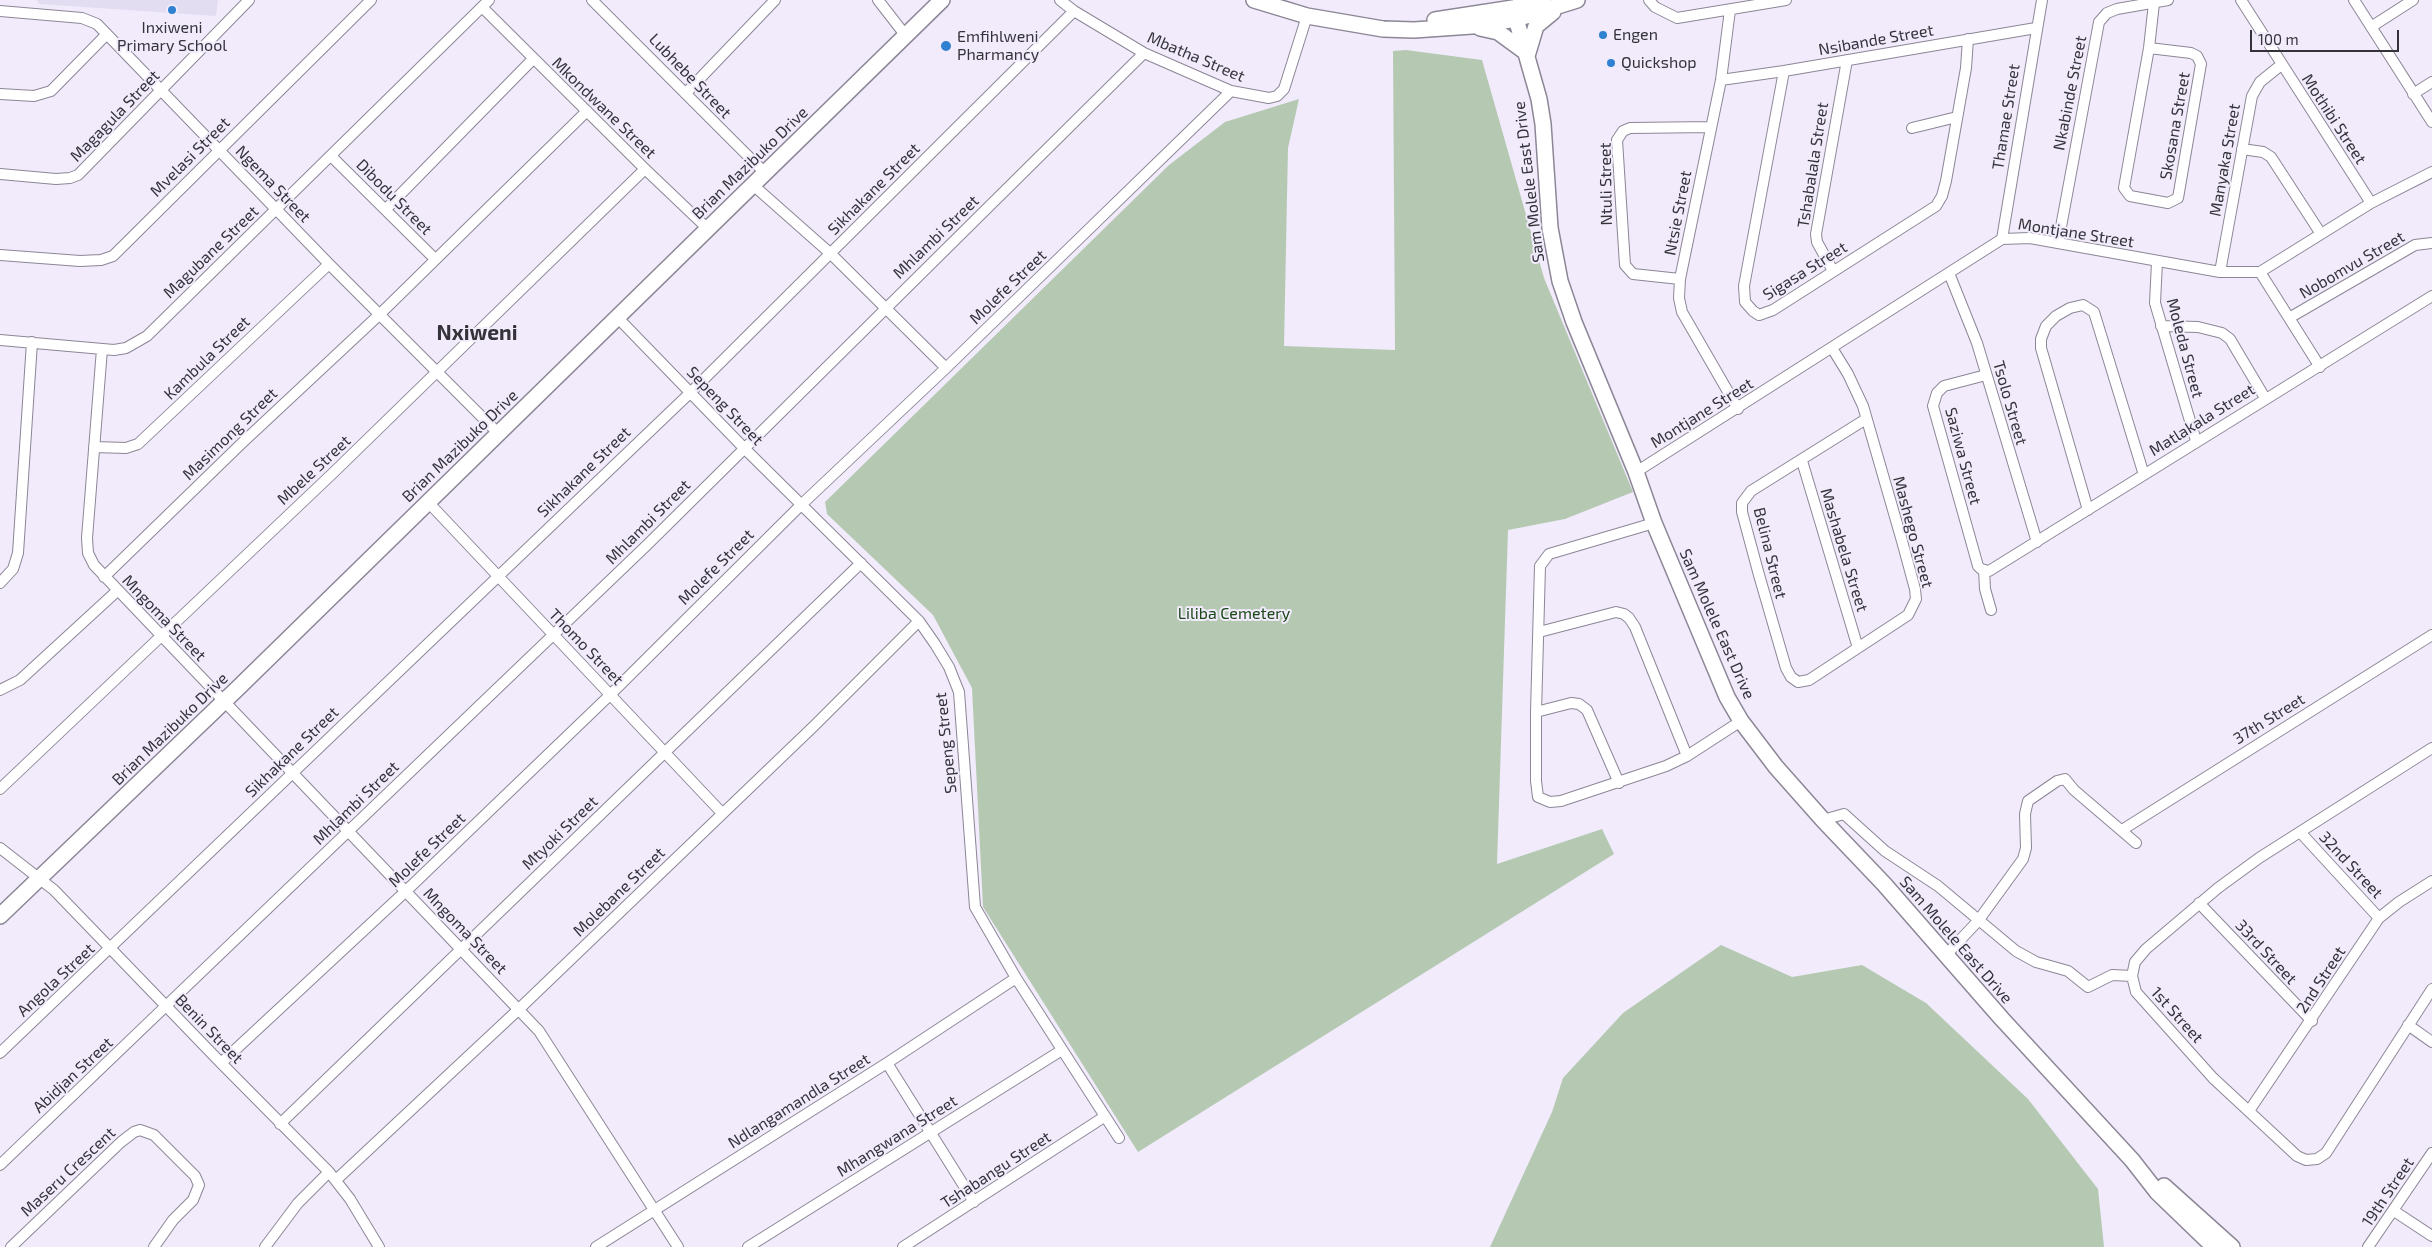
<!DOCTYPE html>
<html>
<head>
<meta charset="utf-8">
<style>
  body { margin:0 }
  #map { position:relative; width:2432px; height:1247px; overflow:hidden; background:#f1ebfc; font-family:"Exo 2",sans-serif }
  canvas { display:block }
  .scale { position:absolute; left:2250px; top:30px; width:149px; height:22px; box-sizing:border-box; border:2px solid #35333a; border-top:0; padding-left:6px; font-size:15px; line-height:18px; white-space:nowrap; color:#35333a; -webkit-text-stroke:4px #f1ebfc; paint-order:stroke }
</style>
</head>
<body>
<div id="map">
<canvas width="2432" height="1247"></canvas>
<div class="scale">100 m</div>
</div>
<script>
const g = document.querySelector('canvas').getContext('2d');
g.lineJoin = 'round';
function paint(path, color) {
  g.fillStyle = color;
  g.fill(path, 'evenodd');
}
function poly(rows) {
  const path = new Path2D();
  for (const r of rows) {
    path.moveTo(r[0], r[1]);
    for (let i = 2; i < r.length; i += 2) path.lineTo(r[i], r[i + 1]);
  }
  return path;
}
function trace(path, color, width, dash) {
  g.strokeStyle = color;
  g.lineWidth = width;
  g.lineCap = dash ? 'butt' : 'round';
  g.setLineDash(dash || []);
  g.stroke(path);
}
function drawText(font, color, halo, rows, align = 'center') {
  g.font = font + ' "Exo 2",sans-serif';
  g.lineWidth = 4;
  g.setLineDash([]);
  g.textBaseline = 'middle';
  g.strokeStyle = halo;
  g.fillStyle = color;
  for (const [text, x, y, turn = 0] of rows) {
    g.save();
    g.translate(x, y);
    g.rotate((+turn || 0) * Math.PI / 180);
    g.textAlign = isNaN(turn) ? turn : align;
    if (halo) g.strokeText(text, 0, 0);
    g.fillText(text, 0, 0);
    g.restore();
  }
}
const commercial = poly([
  [37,0,218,0,216,16,39,4]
]);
const green = poly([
  [1406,50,1482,60,1544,278,1633,492,1565,519,1508,530,1497,864,1602,829,1614,854,1138,1152,983,907,972,688,933,615,827,514,825,502,1169,165,1225,122,1299,99,1288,148,1284,346,1395,350,1393,51],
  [1721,945,1792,977,1862,965,1926,1003,2028,1099,2098,1189,2104,1247,1490,1247,1552,1112,1563,1078,1623,1013]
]);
const street = poly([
  [592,0,765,173],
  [878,0,906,36],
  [1060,0,1074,11,1144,53,1231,91,1269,98,1277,96,1284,89,1307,16],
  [1649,0,1655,7,1677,18,1786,0],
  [2241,0,2371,203],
  [2354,0,2432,122],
  [482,7,645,169,707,228],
  [1730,10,1721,80,1680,279,1679,298,1682,312,1738,409],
  [0,11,82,18,97,24,329,264,499,434],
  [2371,27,2413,0],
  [2149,48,2191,53,2197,56,2201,64,2178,198,2168,203,2130,196,2124,188,2149,48,2154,3],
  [1784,71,1744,286,1745,302,1753,311,1759,315,1773,310,1936,206,1942,196,1946,181,1966,68,1968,39],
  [1721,80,1784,71,2036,28],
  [686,93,775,0],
  [0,94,34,96,51,91,107,34],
  [2413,94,2432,82],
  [1912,128,1957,117],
  [2242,149,2263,152,2271,157,2321,234],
  [332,157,435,259],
  [0,174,56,179,70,178,78,175,249,0],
  [753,185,831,254,946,368],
  [386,209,533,59],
  [2002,239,2042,0],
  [2058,243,2099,22,2107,13,2117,9,2168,0],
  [0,255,80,261,101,260,113,256,371,0],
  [2157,262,2155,303,2196,441],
  [1833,271,1817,242,1816,234,1847,60],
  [2220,272,2252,96,2260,82,2281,65],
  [2260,272,2320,367],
  [1949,273,1977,343,2037,542],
  [1680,279,1633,274,1625,265,1617,140,1623,131,1630,128,1711,127],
  [617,317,744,448,919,621,935,644,949,667,959,692,975,907,1016,978,1119,1138],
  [2289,318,2415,245,2432,243],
  [2161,326,2198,327,2222,333,2230,339,2265,398],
  [0,340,114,350,126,348,147,336,489,0],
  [1832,348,1848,374,1863,406,1902,541,1915,589,1916,599,1908,615,1809,680,1798,682,1791,677,1786,668,1759,575,1742,512,1742,503,1751,491,1866,419],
  [102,349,87,538,88,553,94,565,539,1031,678,1247],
  [1986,375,1944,386,1937,393,1933,406,1978,566,1981,569,1989,571,2432,296],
  [94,447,126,448,138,444,329,264],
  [1802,461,1858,648],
  [1636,472,2002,239,2030,238,2220,272,2260,272,2371,203,2432,172],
  [428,502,722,813],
  [2088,510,2041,348,2041,339,2046,326,2056,316,2070,308,2083,305,2094,312,2144,475],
  [1654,523,1549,554,1540,566,1536,712,1536,781,1538,797,1550,802,1561,801,1666,766,1687,756,1741,721],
  [1984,570,1985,589,1991,610],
  [104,577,242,443,379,315,587,111],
  [0,583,13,569,18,553,32,342],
  [1539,632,1616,612,1624,614,1629,618,1635,627,1687,756],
  [0,690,20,680,117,591],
  [1536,712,1571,703,1579,704,1587,710,1619,783],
  [2432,748,2259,858,2218,888,2146,949,2135,962,2132,976,2136,992,2213,1078,2297,1156,2306,1160,2317,1159,2326,1153,2432,989],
  [0,789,333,473,645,169],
  [1823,820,1844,814,1885,851,1938,886,2016,951,2036,962,2068,971,2088,987,2112,975,2132,976],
  [2122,830,2432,635],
  [2300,832,2379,918],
  [0,848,54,890,221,1063,329,1172,350,1199,379,1247],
  [2199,903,2312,1021],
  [1946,955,1978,921,2023,859,2026,848,2025,814,2028,801,2057,781,2065,779,2074,790,2136,843],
  [2408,1025,2432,1042],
  [0,1053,691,392,1074,11],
  [221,1063,406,891,611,694,801,505,946,368,1231,91],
  [887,1063,974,1202],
  [2249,1111,2379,918,2399,902,2432,881],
  [280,1124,861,563],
  [0,1165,647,545,1144,53],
  [336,1180,519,1009,815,725,919,621],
  [2394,1211,2432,1236],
  [11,1247,121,1142,134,1132,140,1130,154,1135,195,1176,199,1185,193,1200,173,1220,154,1247],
  [265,1247,298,1203,329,1172],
  [596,1247,887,1063,1016,978],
  [748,1247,1062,1050],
  [903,1247,1104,1117],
  [2368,1247,2432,1153]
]);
const secondary = poly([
  [1254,0,1307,16,1383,29,1414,30,1472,26,1516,19,1577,0],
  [1513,8,1539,99,1543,124,1550,228,1560,281,1574,322,1636,472,1654,523,1727,697,1741,721,1776,767,1823,820,1884,884,2002,1019,2132,1160,2157,1192,2214,1247],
  [1435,20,1513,8,1543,0],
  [1480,28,1498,32,1524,51],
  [1527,56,1536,26,1553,12],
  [0,916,238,688,942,0],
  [2164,1186,2232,1247]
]);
const markers = [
  [172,10,5,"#3081d1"],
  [1603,35,5,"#3081d1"],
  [946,46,6,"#3081d1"],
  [1611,63,5,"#3081d1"]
];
const poiNames = [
  ["Inxiweni",172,28,"center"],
  ["Primary School",172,46,"center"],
  ["Engen",1613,35],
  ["Emfihlweni",957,37],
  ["Pharmancy",957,55],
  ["Quickshop",1621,63]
];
const streetNames = [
  ["Nsibande Street",1876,40,-10],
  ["Mbatha Street",1196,57,23],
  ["Lubhebe Street",690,76,46],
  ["Nkabinde Street",2070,93,-79],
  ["Mkondwane Street",604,108,44],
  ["Magagula Street",115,116,-46],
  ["Thamae Street",2006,117,-81],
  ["Mothibi Street",2334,119,57],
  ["Skosana Street",2175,126,-80],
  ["Mvelasi Street",190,157,-45],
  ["Manyaka Street",2225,160,-80],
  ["Brian Mazibuko Drive",750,163,-44],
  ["Tshabalala Street",1813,165,-81],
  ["Sam Molele East Drive",1529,182,-97],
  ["Ngema Street",273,184,46],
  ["Ntuli Street",1606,184,-91],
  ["Sikhakane Street",874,189,-45],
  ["Dibodu Street",394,197,45],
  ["Ntsie Street",1678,213,-79],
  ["Montjane Street",2076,233,9],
  ["Mhlambi Street",936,237,-44],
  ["Magubane Street",211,252,-44],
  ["Nobomvu Street",2352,265,-30],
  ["Sigasa Street",1805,271,-32],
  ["Molefe Street",1008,287,-44],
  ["Moleda Street",2185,348,75],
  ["Kambula Street",207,358,-44],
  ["Tsolo Street",2010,403,74],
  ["Sepeng Street",725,406,46],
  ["Montjane Street",1702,413,-32],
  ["Matlakala Street",2202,420,-32],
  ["Masimong Street",230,434,-44],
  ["Brian Mazibuko Drive",460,446,-44],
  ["Saziwa Street",1963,456,75],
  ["Mbele Street",314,470,-43],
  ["Sikhakane Street",584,472,-44],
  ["Mhlambi Street",648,522,-45],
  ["Mashego Street",1913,532,75],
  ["Mashabela Street",1844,550,73],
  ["Belina Street",1770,553,76],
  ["Molefe Street",716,567,-45],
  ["Mngoma Street",164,618,46],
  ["Sam Molele East Drive",1717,624,66],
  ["Thomo Street",586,647,46],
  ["37th Street",2269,719,-32],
  ["Brian Mazibuko Drive",170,729,-44],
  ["Sepeng Street",946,743,-96],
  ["Sikhakane Street",292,752,-44],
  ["Mhlambi Street",356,803,-44],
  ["Mtyoki Street",560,833,-44],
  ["Molefe Street",427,850,-44],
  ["32nd Street",2351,865,47],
  ["Molebane Street",619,892,-44],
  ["Mngoma Street",465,931,46],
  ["Sam Molele East Drive",1956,940,49],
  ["33rd Street",2266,952,47],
  ["Angola Street",56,980,-43],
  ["2nd Street",2321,980,-57],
  ["1st Street",2177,1015,48],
  ["Benin Street",209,1029,46],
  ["Abidjan Street",73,1075,-43],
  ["Ndlangamandla Street",799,1101,-32],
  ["Mhangwana Street",897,1136,-32],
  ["Tshabangu Street",996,1170,-33],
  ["Maseru Crescent",68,1172,-43],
  ["19th Street",2388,1192,-56]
];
const parkNames = [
  ["Liliba Cemetery",1234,614]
];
const districtNames = [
  ["Nxiweni",477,333]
];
paint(commercial, '#e3ddf2');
paint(green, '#b5c9b2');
trace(street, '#8c8696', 12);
trace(secondary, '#8c8696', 18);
trace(street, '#fff', 10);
trace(secondary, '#fff', 15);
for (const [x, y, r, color] of markers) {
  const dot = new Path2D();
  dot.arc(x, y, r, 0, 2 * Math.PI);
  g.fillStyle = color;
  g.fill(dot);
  trace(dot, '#f1ebfc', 2);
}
drawText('16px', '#35333a', '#f1ebfc', poiNames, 'left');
drawText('16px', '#35333a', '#f1ebfc', streetNames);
drawText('16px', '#1b4817', '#f1ebfc', parkNames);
drawText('bold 21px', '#35333a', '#f1ebfc', districtNames);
</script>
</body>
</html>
